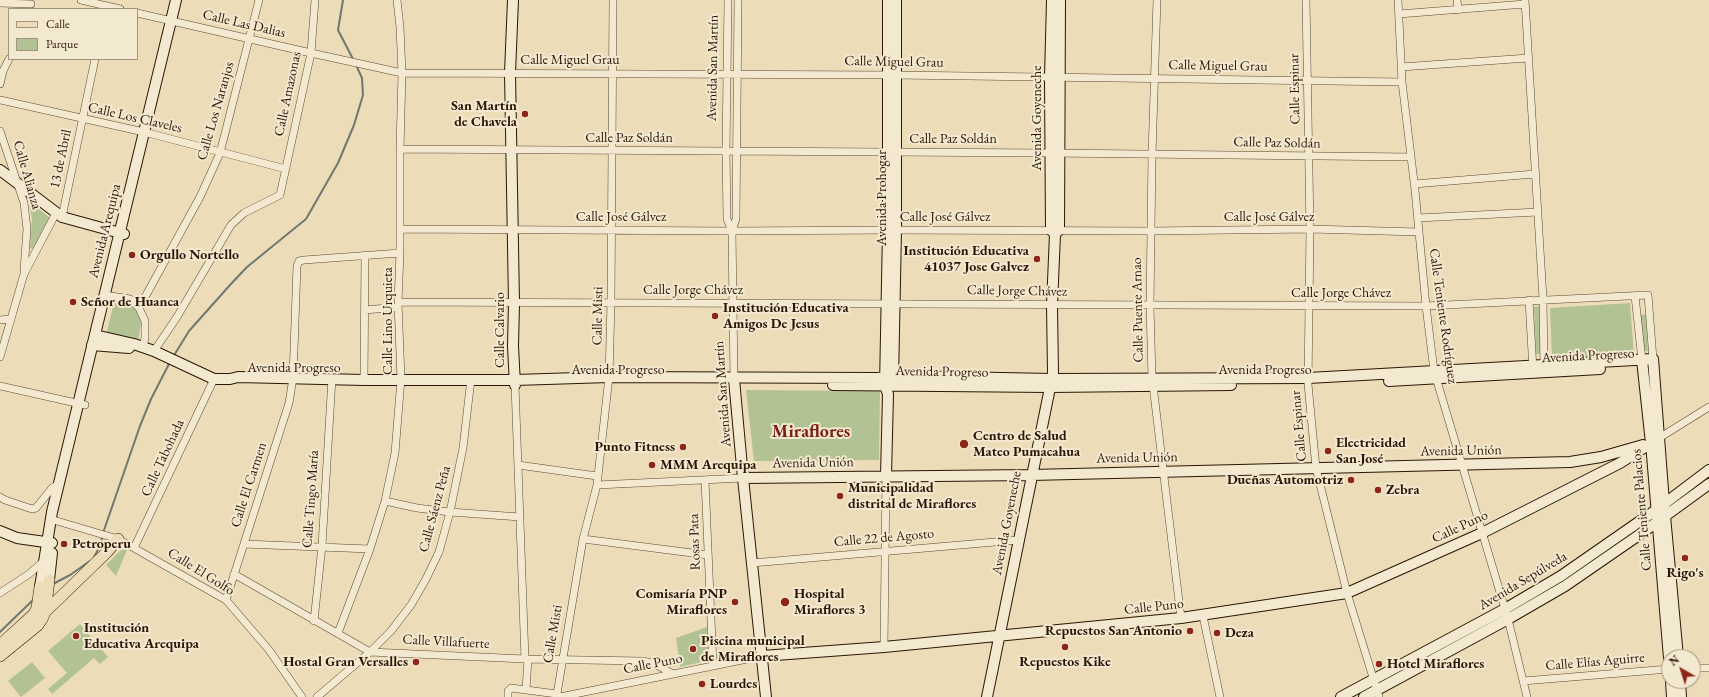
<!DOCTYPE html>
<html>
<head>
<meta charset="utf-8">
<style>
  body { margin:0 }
  #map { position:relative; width:1709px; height:697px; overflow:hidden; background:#ecdcb7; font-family:"EB Garamond",serif }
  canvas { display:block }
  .legend { position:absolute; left:8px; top:8px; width:130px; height:52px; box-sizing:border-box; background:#f3e8d0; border:1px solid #a3947f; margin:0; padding:5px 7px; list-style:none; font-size:12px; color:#2a1705 }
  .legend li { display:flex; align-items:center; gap:8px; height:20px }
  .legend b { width:20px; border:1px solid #a3947f }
  .north { position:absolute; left:1661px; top:649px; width:40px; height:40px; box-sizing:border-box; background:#f3e8d0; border:1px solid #a3947f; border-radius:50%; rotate:321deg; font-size:11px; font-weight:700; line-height:16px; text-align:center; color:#2a1705 }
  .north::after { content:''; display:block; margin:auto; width:14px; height:18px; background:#8f2418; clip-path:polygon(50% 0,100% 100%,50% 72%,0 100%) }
</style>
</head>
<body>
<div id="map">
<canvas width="1709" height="697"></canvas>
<ul class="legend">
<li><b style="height:5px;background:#ecdcb7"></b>Calle</li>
<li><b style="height:11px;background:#b3c292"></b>Parque</li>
</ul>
<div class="north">N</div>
</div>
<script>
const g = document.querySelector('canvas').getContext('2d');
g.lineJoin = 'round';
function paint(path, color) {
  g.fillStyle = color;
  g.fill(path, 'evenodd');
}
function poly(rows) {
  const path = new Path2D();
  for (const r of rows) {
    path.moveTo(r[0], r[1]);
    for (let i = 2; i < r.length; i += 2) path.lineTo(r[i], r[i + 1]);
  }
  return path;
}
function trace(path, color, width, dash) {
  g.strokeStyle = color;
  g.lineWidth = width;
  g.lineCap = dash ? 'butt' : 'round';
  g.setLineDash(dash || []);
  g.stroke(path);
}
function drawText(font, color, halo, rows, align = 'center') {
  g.font = font + ' "EB Garamond",serif';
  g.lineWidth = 4;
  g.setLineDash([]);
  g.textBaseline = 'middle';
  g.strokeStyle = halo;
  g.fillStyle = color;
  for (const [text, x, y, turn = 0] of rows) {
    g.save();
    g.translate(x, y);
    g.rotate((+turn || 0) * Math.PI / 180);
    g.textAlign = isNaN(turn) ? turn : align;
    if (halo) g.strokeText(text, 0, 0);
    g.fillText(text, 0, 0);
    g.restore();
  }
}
const green = poly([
  [28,200,51,219,33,249,30,248,32,218],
  [115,299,125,302,136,309,142,318,138,341,106,335],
  [1630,303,1634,356,1552,358,1550,308],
  [1539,306,1541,354,1536,354,1534,307],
  [1643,314,1646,316,1648,351,1644,351,1639,316],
  [746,390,880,391,879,460,754,461],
  [122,549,127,550,116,576,106,565],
  [80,624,108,657,100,664,94,658,52,694,48,689,67,673,48,651],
  [707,627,710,660,680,667,676,638],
  [32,662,45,678,21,697,8,681]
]);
const stream = poly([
  [343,0,338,30,354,61],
  [173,357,189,331,230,285,247,267,306,219,338,163,354,125,363,95,362,78,356,65],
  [103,533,140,426,151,399,170,362],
  [93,559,101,544,102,537],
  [53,584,70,575,90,561],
  [0,632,34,599]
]);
const street = poly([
  [81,0,120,9],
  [728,0,726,151,727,219,732,231],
  [1157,0,1152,155,1150,306,1152,377,1181,618],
  [1306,0,1310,229,1308,384,1316,468,1347,593,1379,697],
  [1398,0,1402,82,1415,190,1426,306,1434,371,1508,619,1527,697],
  [1457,0,1458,10],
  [1525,0,1543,299,1544,368],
  [0,3,31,4],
  [137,13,311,53,402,73,896,75,1402,82],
  [1399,14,1525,4],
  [1401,67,1528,58],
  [0,84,3,71,9,59],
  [0,100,144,132,286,169],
  [0,131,24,203,27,229,24,270],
  [400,149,1051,153,1411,157],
  [1414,184,1535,174],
  [62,217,95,59],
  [1418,218,1538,212],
  [400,229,732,231,888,230,1151,231,1310,229,1419,232],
  [104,295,130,299,139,308,145,321,145,338,143,347],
  [1635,296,1642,360],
  [1529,300,1533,370],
  [398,302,1426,306,1648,295,1653,359],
  [139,308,200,197,220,153,259,0],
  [365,310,398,307],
  [0,320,10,319],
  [154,351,177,317,231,225,244,213,280,195,311,53,315,0],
  [0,357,24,274,56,213],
  [734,379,732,231,736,219,738,0],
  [364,380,365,255],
  [515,385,525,659],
  [0,386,85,405],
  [1659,438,1709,407],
  [518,465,597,476],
  [705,480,713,666],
  [597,485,743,478],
  [0,497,5,500,32,509,36,508,52,488,58,485],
  [385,501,417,508,450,512,520,517],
  [50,519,118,539,226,600,269,650,302,697],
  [583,539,708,555],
  [244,544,370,549],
  [134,548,214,379],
  [752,563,1018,540],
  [234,574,370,652,525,659,643,661,655,664,673,674],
  [0,593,29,574,44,561],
  [226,600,289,403,293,378,297,266,299,261,304,260,400,253],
  [1203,616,1220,697],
  [314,621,322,546,332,378],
  [338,633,370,549,385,501,395,453,401,379,398,302,400,253,400,149,402,73,400,27,397,0],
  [884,647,886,476],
  [1693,668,1709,668],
  [1523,681,1669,669],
  [526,690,528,659],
  [557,694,583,539,597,485,609,377,611,302,613,0],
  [317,697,370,652,391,631,411,605,426,579,439,552,450,512,463,448,471,379],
  [508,697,508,691,511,688,557,694,559,696],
  [560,697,762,656]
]);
const secondary = poly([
  [513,0,510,73,514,303,513,346,515,385],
  [1052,0,1050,78,1051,230,1055,234],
  [0,170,62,217,124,234],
  [95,335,134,344,154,351,214,379,230,379,238,377,364,380,515,380,609,377,877,378,901,376,1052,379,1308,378,1653,359,1665,516,1678,657],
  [92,345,129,348],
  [1642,360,1651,443,1669,658],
  [734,379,743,478,766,697],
  [893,381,896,230,896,0],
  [1389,381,1600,369],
  [833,385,1050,387,1231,385],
  [886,476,888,394,885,386,888,230,888,0],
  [743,478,1031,475,1570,462,1601,457,1643,445],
  [0,531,17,538,52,543],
  [49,580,52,553],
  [40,587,52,512,176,0],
  [762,656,884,647,1181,618,1347,593,1482,533,1620,463,1659,438],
  [1671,681,1672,697],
  [1680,681,1681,697],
  [987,697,1053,373,1052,305,1055,234,1059,230,1060,0],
  [1341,697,1505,609,1561,576,1656,510,1709,470],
  [1364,697,1508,619,1565,586,1639,535,1709,484]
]);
const primary = poly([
  [45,612,107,552,118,539],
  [0,645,34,614,37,608,40,587],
  [0,656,38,625,42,619,45,612,49,580]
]);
const markers = [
  [525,114,4,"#8f2418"],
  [132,255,4,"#8f2418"],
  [1037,259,4,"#8f2418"],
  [73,302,4,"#8f2418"],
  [715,316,4,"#8f2418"],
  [964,444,5,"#8f2418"],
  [683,447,4,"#8f2418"],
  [1328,451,4,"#8f2418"],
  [652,465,4,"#8f2418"],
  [1351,480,4,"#8f2418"],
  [1378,490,4,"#8f2418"],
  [840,496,4,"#8f2418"],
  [64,544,4,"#8f2418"],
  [1685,558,4,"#8f2418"],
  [735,602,4,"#8f2418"],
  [785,602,5,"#8f2418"],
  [1190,631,4,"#8f2418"],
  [1217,633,4,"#8f2418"],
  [76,636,4,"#8f2418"],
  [1065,647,4,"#8f2418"],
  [693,649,4,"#8f2418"],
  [416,662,4,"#8f2418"],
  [1379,664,4,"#8f2418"],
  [702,684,4,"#8f2418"]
];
const streetNames = [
  ["Calle Las Dalias",244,24,13],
  ["Calle Miguel Grau",570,60],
  ["Calle Miguel Grau",894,62,1],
  ["Calle Miguel Grau",1218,66,1],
  ["Avenida San Martín",713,68,-89],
  ["Calle Espinar",1295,89,-91],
  ["Calle Amazonas",288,94,-78],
  ["Calle Los Naranjos",216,111,-74],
  ["Calle Los Claveles",135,118,13],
  ["Avenida Goyeneche",1037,118,-90],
  ["Calle Paz Soldán",629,138],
  ["Calle Paz Soldán",953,139],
  ["Calle Paz Soldán",1277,143,1],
  ["13 de Abril",61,159,-78],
  ["Calle Alianza",27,175,74],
  ["Avenida Prohogar",882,198,-90],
  ["Calle José Gálvez",621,217],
  ["Calle José Gálvez",945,217],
  ["Calle José Gálvez",1269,217],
  ["Avenida Arequipa",105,231,-76],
  ["Calle Jorge Chávez",693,290],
  ["Calle Jorge Chávez",1017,291,1],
  ["Calle Jorge Chávez",1341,293],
  ["Calle Puente Arnao",1138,310,-91],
  ["Calle Misti",598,316,-89],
  ["Calle Teniente Rodríguez",1443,316,82],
  ["Calle Lino Urquieta",388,321,-90],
  ["Calle Calvario",500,330,-90],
  ["Avenida Progreso",1588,356,-3],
  ["Avenida Progreso",294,368],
  ["Avenida Progreso",618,370],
  ["Avenida Progreso",1265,370],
  ["Avenida Progreso",942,372,1],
  ["Avenida San Martín",723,394,-94],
  ["Calle Espinar",1299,426,-95],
  ["Avenida Unión",1461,451,-1],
  ["Calle Tabohada",163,458,-65],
  ["Avenida Unión",1137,458,-1],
  ["Avenida Unión",813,463,-1],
  ["Calle El Carmen",249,485,-72],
  ["Calle Tingo María",311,499,-86],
  ["Calle Sáenz Peña",435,509,-75],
  ["Calle Teniente Palacios",1642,510,-95],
  ["Avenida Goyeneche",1007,523,-79],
  ["Calle Puno",1460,527,-25],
  ["Calle 22 de Agosto",884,538,-5],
  ["Rosas Pata",695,542,-92],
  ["Calle El Golfo",201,572,32],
  ["Avenida Sepúlveda",1523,581,-31],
  ["Calle Puno",1154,607,-6],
  ["Calle Misti",553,634,-80],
  ["Calle Villafuerte",446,642,3],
  ["Calle Elías Aguirre",1595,662,-5],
  ["Calle Puno",653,664,-11]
];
const poiNames = [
  ["San Martín",517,106,"right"],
  ["de Chavela",517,122,"right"],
  ["Institución Educativa",1029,251,"right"],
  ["41037 Jose Galvez",1029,267,"right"],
  ["Orgullo Nortello",140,255],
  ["Señor de Huanca",81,302],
  ["Institución Educativa",723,308],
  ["Amigos De Jesus",723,324],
  ["Centro de Salud",973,436],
  ["Mateo Pumacahua",973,452],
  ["Electricidad",1336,443],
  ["San José",1336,459],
  ["Punto Fitness",675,447,"right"],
  ["MMM Arequipa",660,465],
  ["Dueñas Automotriz",1343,480,"right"],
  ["Municipalidad",848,488],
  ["distrital de Miraflores",848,504],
  ["Zebra",1386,490],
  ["Petroperu",72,544],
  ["Rigo's",1685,573,"center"],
  ["Comisaría PNP",727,594,"right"],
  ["Miraflores",727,610,"right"],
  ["Hospital",794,594],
  ["Miraflores 3",794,610],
  ["Institución",84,628],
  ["Educativa Arequipa",84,644],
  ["Repuestos San Antonio",1182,631,"right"],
  ["Deza",1225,633],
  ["Piscina municipal",701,641],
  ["de Miraflores",701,657],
  ["Hostal Gran Versalles",408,662,"right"],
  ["Repuestos Kike",1065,662,"center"],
  ["Hotel Miraflores",1387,664],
  ["Lourdes",710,684]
];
const districtNames = [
  ["Miraflores",811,432]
];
paint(green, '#b3c292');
trace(stream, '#6f7871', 2);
trace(street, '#5a4832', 8);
trace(secondary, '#2a1705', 12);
trace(primary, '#2a1705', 12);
trace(street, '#f3e8d0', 7);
trace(secondary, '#f3e8d0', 10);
trace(primary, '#ecdcb7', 11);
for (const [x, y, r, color] of markers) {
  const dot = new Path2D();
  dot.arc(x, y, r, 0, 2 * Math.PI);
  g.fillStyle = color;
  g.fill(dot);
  trace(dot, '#f3e8d0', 1.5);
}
drawText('14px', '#2a1705', '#f3e8d0', streetNames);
drawText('bold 14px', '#2a1705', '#f3e8d0', poiNames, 'left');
drawText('bold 18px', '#7a1f14', '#f3e8d0', districtNames);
</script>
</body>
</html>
